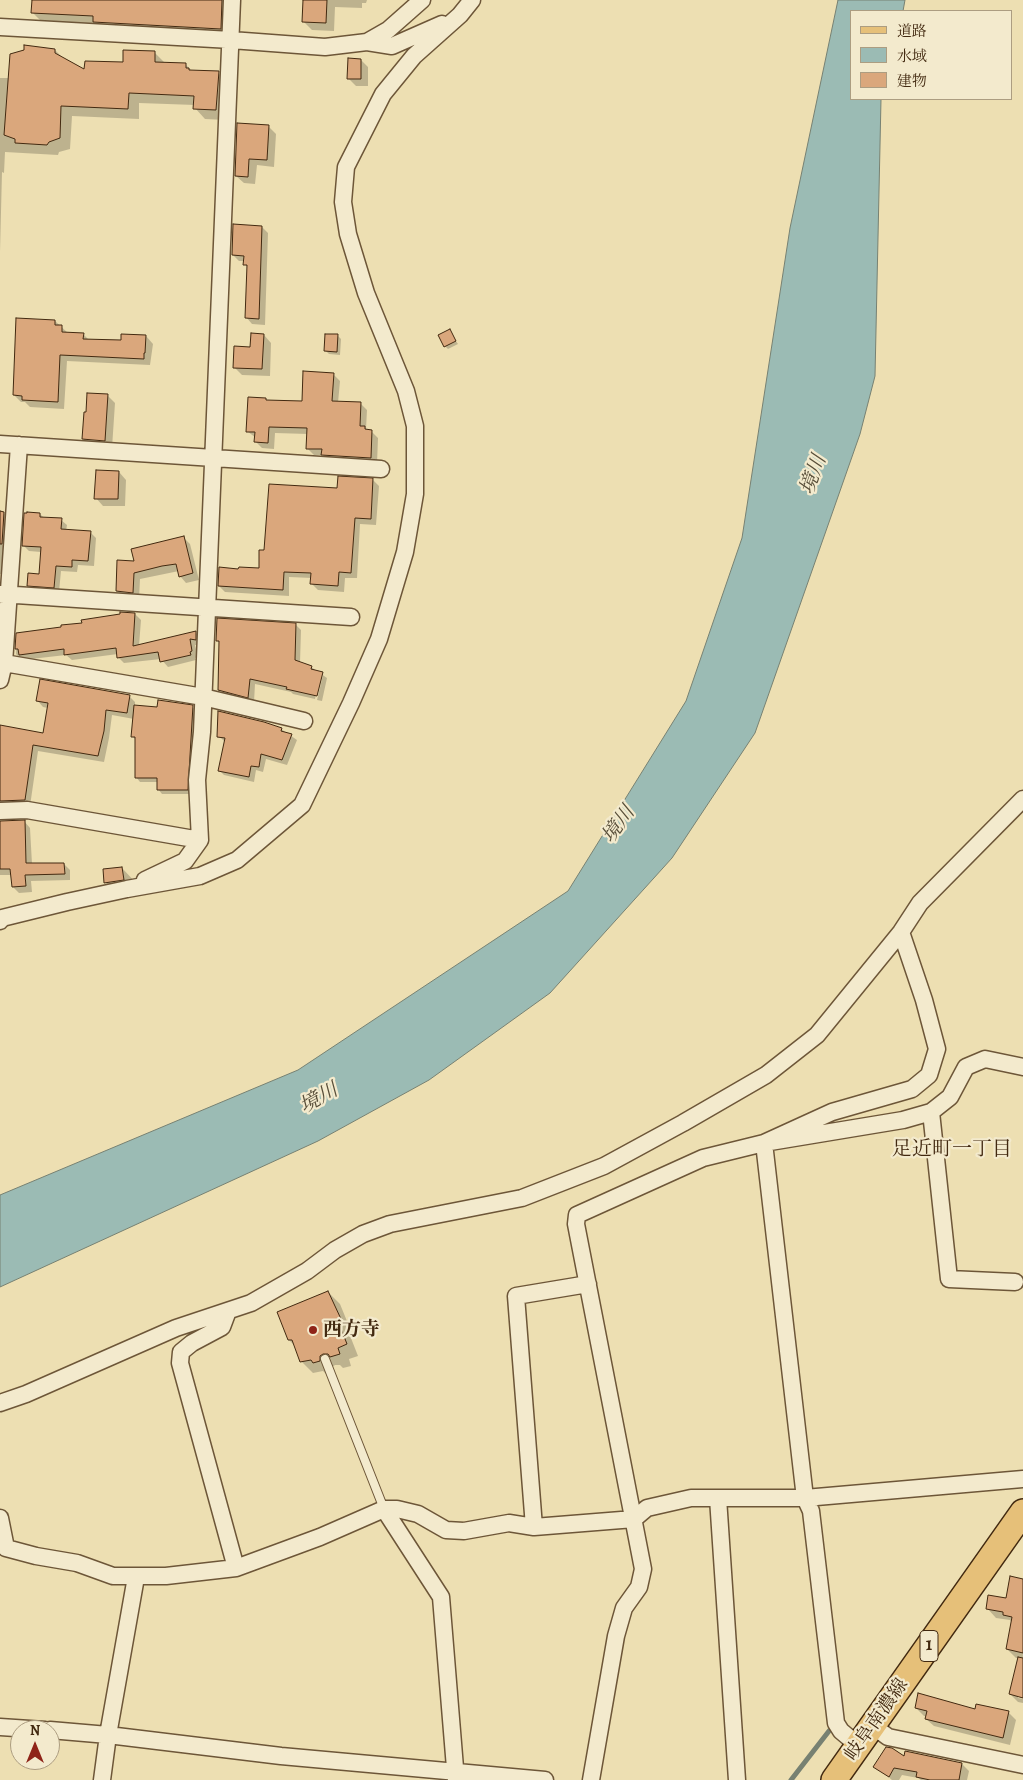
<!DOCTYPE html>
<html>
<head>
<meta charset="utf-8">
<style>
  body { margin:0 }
  #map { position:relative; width:1023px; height:1780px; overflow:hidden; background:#eddfb2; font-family:Alegreya,"Noto Serif JP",serif }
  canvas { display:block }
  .legend { position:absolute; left:850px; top:10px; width:162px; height:90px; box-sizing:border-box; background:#f3eacd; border:1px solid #ac9d81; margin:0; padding:6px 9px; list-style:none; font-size:15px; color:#422910 }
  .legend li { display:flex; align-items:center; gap:10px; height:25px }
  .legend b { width:25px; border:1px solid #ac9d81 }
  .north { position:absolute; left:10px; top:1720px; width:50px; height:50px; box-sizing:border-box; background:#f3eacd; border:1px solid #ac9d81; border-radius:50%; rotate:0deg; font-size:14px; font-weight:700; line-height:20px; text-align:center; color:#422910 }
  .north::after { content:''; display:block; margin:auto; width:18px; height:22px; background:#8f2418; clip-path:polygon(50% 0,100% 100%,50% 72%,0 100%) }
</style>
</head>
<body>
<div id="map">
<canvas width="1023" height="1780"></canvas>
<ul class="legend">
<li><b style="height:6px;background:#e6c079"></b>道路</li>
<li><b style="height:14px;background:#9bbbb4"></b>水域</li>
<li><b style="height:14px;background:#daa77c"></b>建物</li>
</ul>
<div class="north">N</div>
</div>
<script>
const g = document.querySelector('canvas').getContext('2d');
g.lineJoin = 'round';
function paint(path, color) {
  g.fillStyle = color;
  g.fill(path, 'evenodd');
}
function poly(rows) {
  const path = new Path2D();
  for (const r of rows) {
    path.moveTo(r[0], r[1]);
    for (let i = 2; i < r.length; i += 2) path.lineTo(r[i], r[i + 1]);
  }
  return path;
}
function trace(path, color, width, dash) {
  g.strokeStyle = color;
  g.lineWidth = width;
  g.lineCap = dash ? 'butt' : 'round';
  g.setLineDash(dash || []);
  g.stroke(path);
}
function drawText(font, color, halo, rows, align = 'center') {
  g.font = font + ' Alegreya,"Noto Serif JP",serif';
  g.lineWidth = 4.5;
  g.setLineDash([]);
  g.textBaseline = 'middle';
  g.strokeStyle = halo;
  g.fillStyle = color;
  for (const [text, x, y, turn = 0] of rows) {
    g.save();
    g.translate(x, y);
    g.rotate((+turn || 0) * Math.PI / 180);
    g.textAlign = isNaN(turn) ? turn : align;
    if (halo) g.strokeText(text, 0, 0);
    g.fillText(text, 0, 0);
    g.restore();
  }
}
const water = poly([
  [838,0,905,0,903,11,852,11,852,99,881,99,875,376,860,434,755,733,672,858,550,993,429,1080,318,1141,0,1287,0,1195,298,1070,568,891,686,701,742,538,790,228,838,0]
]);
const shadow = poly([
  [33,0,233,0,229,37,103,30,97,24,41,21,32,12],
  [304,0,367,0,366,3,362,3,362,8,335,7,334,31,312,30,303,21],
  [55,50,64,59,86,71,125,63,154,52,165,63,185,64,192,71,218,73,229,83,226,120,205,119,195,108,195,105,139,103,139,119,72,116,70,149,59,152,58,155,5,152,4,173,2,172,0,252,0,78,10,78],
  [361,60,368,67,368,86,356,86,348,78],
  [268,126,276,134,274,167,257,165,255,184,244,183,236,176],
  [262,227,268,233,265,325,252,324,246,317,248,268,245,264,245,261,239,261,233,255],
  [55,321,69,334,83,334,89,340,122,341,146,336,153,344,150,365,67,361,64,409,30,407,25,402,21,402,14,395],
  [449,331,458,344,448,349,445,346],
  [264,335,271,343,270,376,242,375,234,367],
  [337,335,341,339,340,355,329,354,326,351],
  [333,374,340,381,338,403,361,404,367,410,366,429,371,431,378,438,377,464,329,461,323,455,314,455,307,448,308,434,275,433,274,449,262,448,256,442,256,438,247,431,268,402,303,403],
  [107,395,115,403,112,448,91,446,83,439],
  [119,472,126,480,125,506,103,506,96,498],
  [373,480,379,486,376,525,360,524,357,578,345,578,344,592,318,590,312,584,312,578,289,577,289,596,225,592,219,586,260,570,266,552,338,489],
  [0,513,4,513,11,520,8,574,0,574],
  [40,514,44,518,61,520,67,525,66,531,90,532,96,538,94,566,78,565,77,572,61,571,59,592,34,591,29,585,40,576,41,552,29,551,23,545],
  [184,538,190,544,199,580,186,583,180,576,179,571,140,579,139,599,124,597,117,591,136,562],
  [135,614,141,620,139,646,196,633,202,639,201,645,195,645,198,657,195,658,196,660,168,667,161,659,124,663,118,657,118,654,72,660,66,655,22,660,16,654,17,634,62,628],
  [296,625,301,630,300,663,311,667,327,678,322,701,317,700,323,675,320,675,315,699,293,694,291,692,255,684,254,702,225,696,220,690,220,643,217,640],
  [129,696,135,702,135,706,158,708,192,707,197,711,191,794,162,794,158,789,158,782,140,782,136,777,136,740,132,736,134,719,112,715,109,738,104,762,38,751,30,806,6,807,0,801,0,726,44,734,48,708,43,707,37,700],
  [281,729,297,740,287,765,266,759,263,772,256,770,254,782,224,775,219,770,225,742,219,736],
  [24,821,30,828,32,864,64,864,70,870,70,880,31,881,32,892,19,893,13,887,12,875,0,875,0,822],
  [122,868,137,884,121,897,105,882],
  [328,1292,340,1304,351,1331,349,1333,358,1356,349,1359,351,1366,343,1368,340,1365,335,1365,331,1368,331,1372,326,1374,323,1371,313,1373,301,1361,295,1346,289,1340],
  [1023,1580,1023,1659,1016,1658,1007,1649,1012,1623,1010,1620,996,1618,987,1608,1007,1600],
  [1023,1676,1023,1696,1018,1695,1018,1698,1023,1699,1023,1703,1018,1702,1010,1694],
  [916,1708,1008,1712,1016,1720,1010,1745,934,1726,926,1719,927,1716,924,1716],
  [905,1758,962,1764,969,1771,967,1780,921,1780,918,1778,902,1775,899,1780,892,1780,875,1766]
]);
const stream = poly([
  [791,1780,829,1731]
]);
const building = poly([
  [32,0,222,0,221,29,93,22,93,16,31,13,32,0],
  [303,0,327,0,326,23,302,22,303,0],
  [24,45,55,49,55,53,84,69,85,61,123,62,123,50,155,51,155,62,186,63,186,68,189,68,189,70,219,71,216,110,193,109,194,96,129,93,128,109,61,106,60,138,49,142,47,145,15,143,15,139,4,135,10,54,24,50,24,45],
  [348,58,361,59,361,79,347,79,348,58],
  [237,123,269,125,267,160,249,159,248,177,235,176,237,123],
  [233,224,262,226,259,319,245,318,247,265,243,265,244,256,232,255,233,224],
  [16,318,55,320,55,325,62,325,62,332,84,333,83,339,121,340,121,334,146,335,145,353,144,353,144,359,60,355,58,402,22,400,22,396,13,395,16,318],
  [450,329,456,341,444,347,438,335,450,329],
  [251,333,264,334,262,369,233,368,234,346,250,347,251,333],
  [325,334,338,334,337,352,324,351,325,334],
  [303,371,334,373,332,401,361,402,360,426,365,426,365,429,372,430,371,458,321,455,322,449,306,449,307,428,269,427,268,443,254,442,255,432,246,432,248,397,266,398,266,400,302,401,303,371],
  [87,393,108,394,105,441,82,439,84,412,86,412,87,393],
  [96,470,119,471,118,499,94,499,96,470],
  [338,476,373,478,371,519,355,518,351,573,339,572,338,586,310,584,311,573,284,572,283,590,218,586,219,567,238,569,239,567,259,568,259,550,264,550,269,484,337,488,338,476],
  [0,511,4,512,2,544,0,544,0,511],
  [27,512,40,513,40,517,62,518,61,529,91,531,88,561,72,560,72,567,56,566,54,588,27,586,28,573,39,574,41,547,22,546,24,513,27,513,27,512],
  [184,536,193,573,179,577,176,564,162,566,134,573,133,593,116,591,117,560,134,561,131,549,184,536],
  [120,612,135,613,133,646,196,631,196,640,190,639,192,651,190,652,191,655,160,662,158,652,117,658,116,648,64,655,64,649,19,655,18,649,15,649,16,633,61,627,61,625,82,623,81,620,120,614,120,612],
  [217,618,296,623,295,660,312,666,311,669,323,672,317,696,286,689,287,687,250,679,248,698,218,690,219,641,216,641,217,618],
  [40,679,130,695,127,713,106,710,104,731,98,756,33,745,25,800,0,801,0,725,43,733,48,703,36,701,40,679],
  [158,700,193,705,188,790,157,790,157,778,135,778,135,737,131,737,134,705,157,707,158,700],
  [218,711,264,722,282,728,281,731,292,734,282,760,261,754,259,767,251,766,249,777,218,771,225,738,217,737,218,711],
  [25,820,26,863,64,863,65,874,25,875,26,886,12,887,10,869,0,869,0,821,25,820],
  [122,867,124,880,104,883,103,869,122,867],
  [328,1291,341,1319,338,1321,347,1344,338,1348,340,1354,330,1357,328,1354,323,1354,320,1356,320,1361,313,1363,311,1360,300,1362,292,1340,288,1340,277,1312,328,1291],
  [1010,1576,1023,1579,1023,1653,1006,1649,1012,1617,1003,1615,1003,1612,986,1609,988,1595,1006,1598,1010,1576],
  [1018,1657,1023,1658,1023,1698,1009,1694,1018,1657],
  [918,1693,975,1709,976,1704,1009,1711,1003,1738,925,1719,927,1711,915,1708,918,1693],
  [886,1747,892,1748,904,1756,905,1751,962,1763,959,1780,930,1780,916,1777,917,1772,894,1768,889,1777,873,1767,886,1747]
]);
const service = poly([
  [325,1359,384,1509]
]);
const minor = poly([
  [0,27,231,40,325,47,367,42,388,30,422,0],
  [367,42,392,46,442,24],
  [0,444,381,469],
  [0,594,351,617],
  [4,663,203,697,304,721],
  [0,680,4,663,19,445],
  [0,811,27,810,200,840],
  [145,880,185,861,200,840,197,780,202,732,232,0],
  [0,921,2,918,67,902,127,889,200,876,237,860,302,805,351,703,379,639,405,552,415,494,415,426,406,391,366,293,348,234,343,202,346,167,383,94,414,56,460,15,472,0],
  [931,1112,949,1279,1015,1282],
  [228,1311,222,1327,192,1343,181,1352,180,1363,236,1568],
  [0,1403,26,1394,176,1328,251,1303,307,1271,335,1250,363,1234,390,1224,522,1198,604,1166,683,1123,766,1075,817,1035,901,932,920,903,1023,799],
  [718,1498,737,1780],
  [384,1509,441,1597,456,1780],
  [0,1518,6,1548,36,1556,77,1563,113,1576,166,1576,236,1568,320,1537,384,1509,397,1509,418,1514,446,1530,464,1531,509,1523,534,1527,634,1519,647,1508,691,1498,805,1498,1023,1479],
  [534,1527,516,1296,588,1284],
  [873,1726,888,1737,1023,1765],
  [0,1727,45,1730],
  [50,1730,108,1735,281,1756,545,1780],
  [859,1746,841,1731,836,1723,811,1511,805,1498,764,1143,832,1112,912,1089,929,1075,937,1049,924,1000,901,932],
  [102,1780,108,1735,136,1577],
  [591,1780,616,1636,624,1608,639,1587,643,1569,576,1224,577,1215,703,1158,764,1143,903,1120,931,1112,950,1097,966,1067,985,1059,1023,1067]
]);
const primary = poly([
  [834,1780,1023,1512]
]);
const markers = [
  [313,1330,5,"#8f2418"]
];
const shields = [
  [929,1646,18]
];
const shieldNames = [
  ["1",929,1646]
];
const poiNames = [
  ["西方寺",323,1330]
];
const streetNames = [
  ["岐阜南濃線",877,1720,-55]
];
const waterNames = [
  ["境川",814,475,-70],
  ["境川",619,825,-54],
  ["境川",319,1099,-29]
];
const neighbourhoodNames = [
  ["足近町一丁目",952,1150]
];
paint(water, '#9bbbb4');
trace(water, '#778172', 1);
paint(shadow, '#0003');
trace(stream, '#778172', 5);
paint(building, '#daa77c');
trace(building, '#422910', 1);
trace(service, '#6d5638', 10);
trace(minor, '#6d5638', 19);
trace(primary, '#422910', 28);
trace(service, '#f3eacd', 8);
trace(minor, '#f3eacd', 16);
trace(primary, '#e6c079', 25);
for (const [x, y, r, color] of markers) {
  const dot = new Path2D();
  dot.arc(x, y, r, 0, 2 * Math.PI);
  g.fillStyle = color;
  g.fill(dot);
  trace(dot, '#f3eacd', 2);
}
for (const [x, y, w] of shields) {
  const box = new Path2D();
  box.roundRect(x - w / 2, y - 15.5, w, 31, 4);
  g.fillStyle = '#f3eacd';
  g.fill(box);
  trace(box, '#422910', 1);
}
drawText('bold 18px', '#422910', null, shieldNames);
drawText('bold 19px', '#422910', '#f3eacd', poiNames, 'left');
drawText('19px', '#422910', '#f3eacd', streetNames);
drawText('italic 20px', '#584e39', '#f3eacd', waterNames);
drawText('20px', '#422910', '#f3eacd', neighbourhoodNames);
</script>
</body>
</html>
